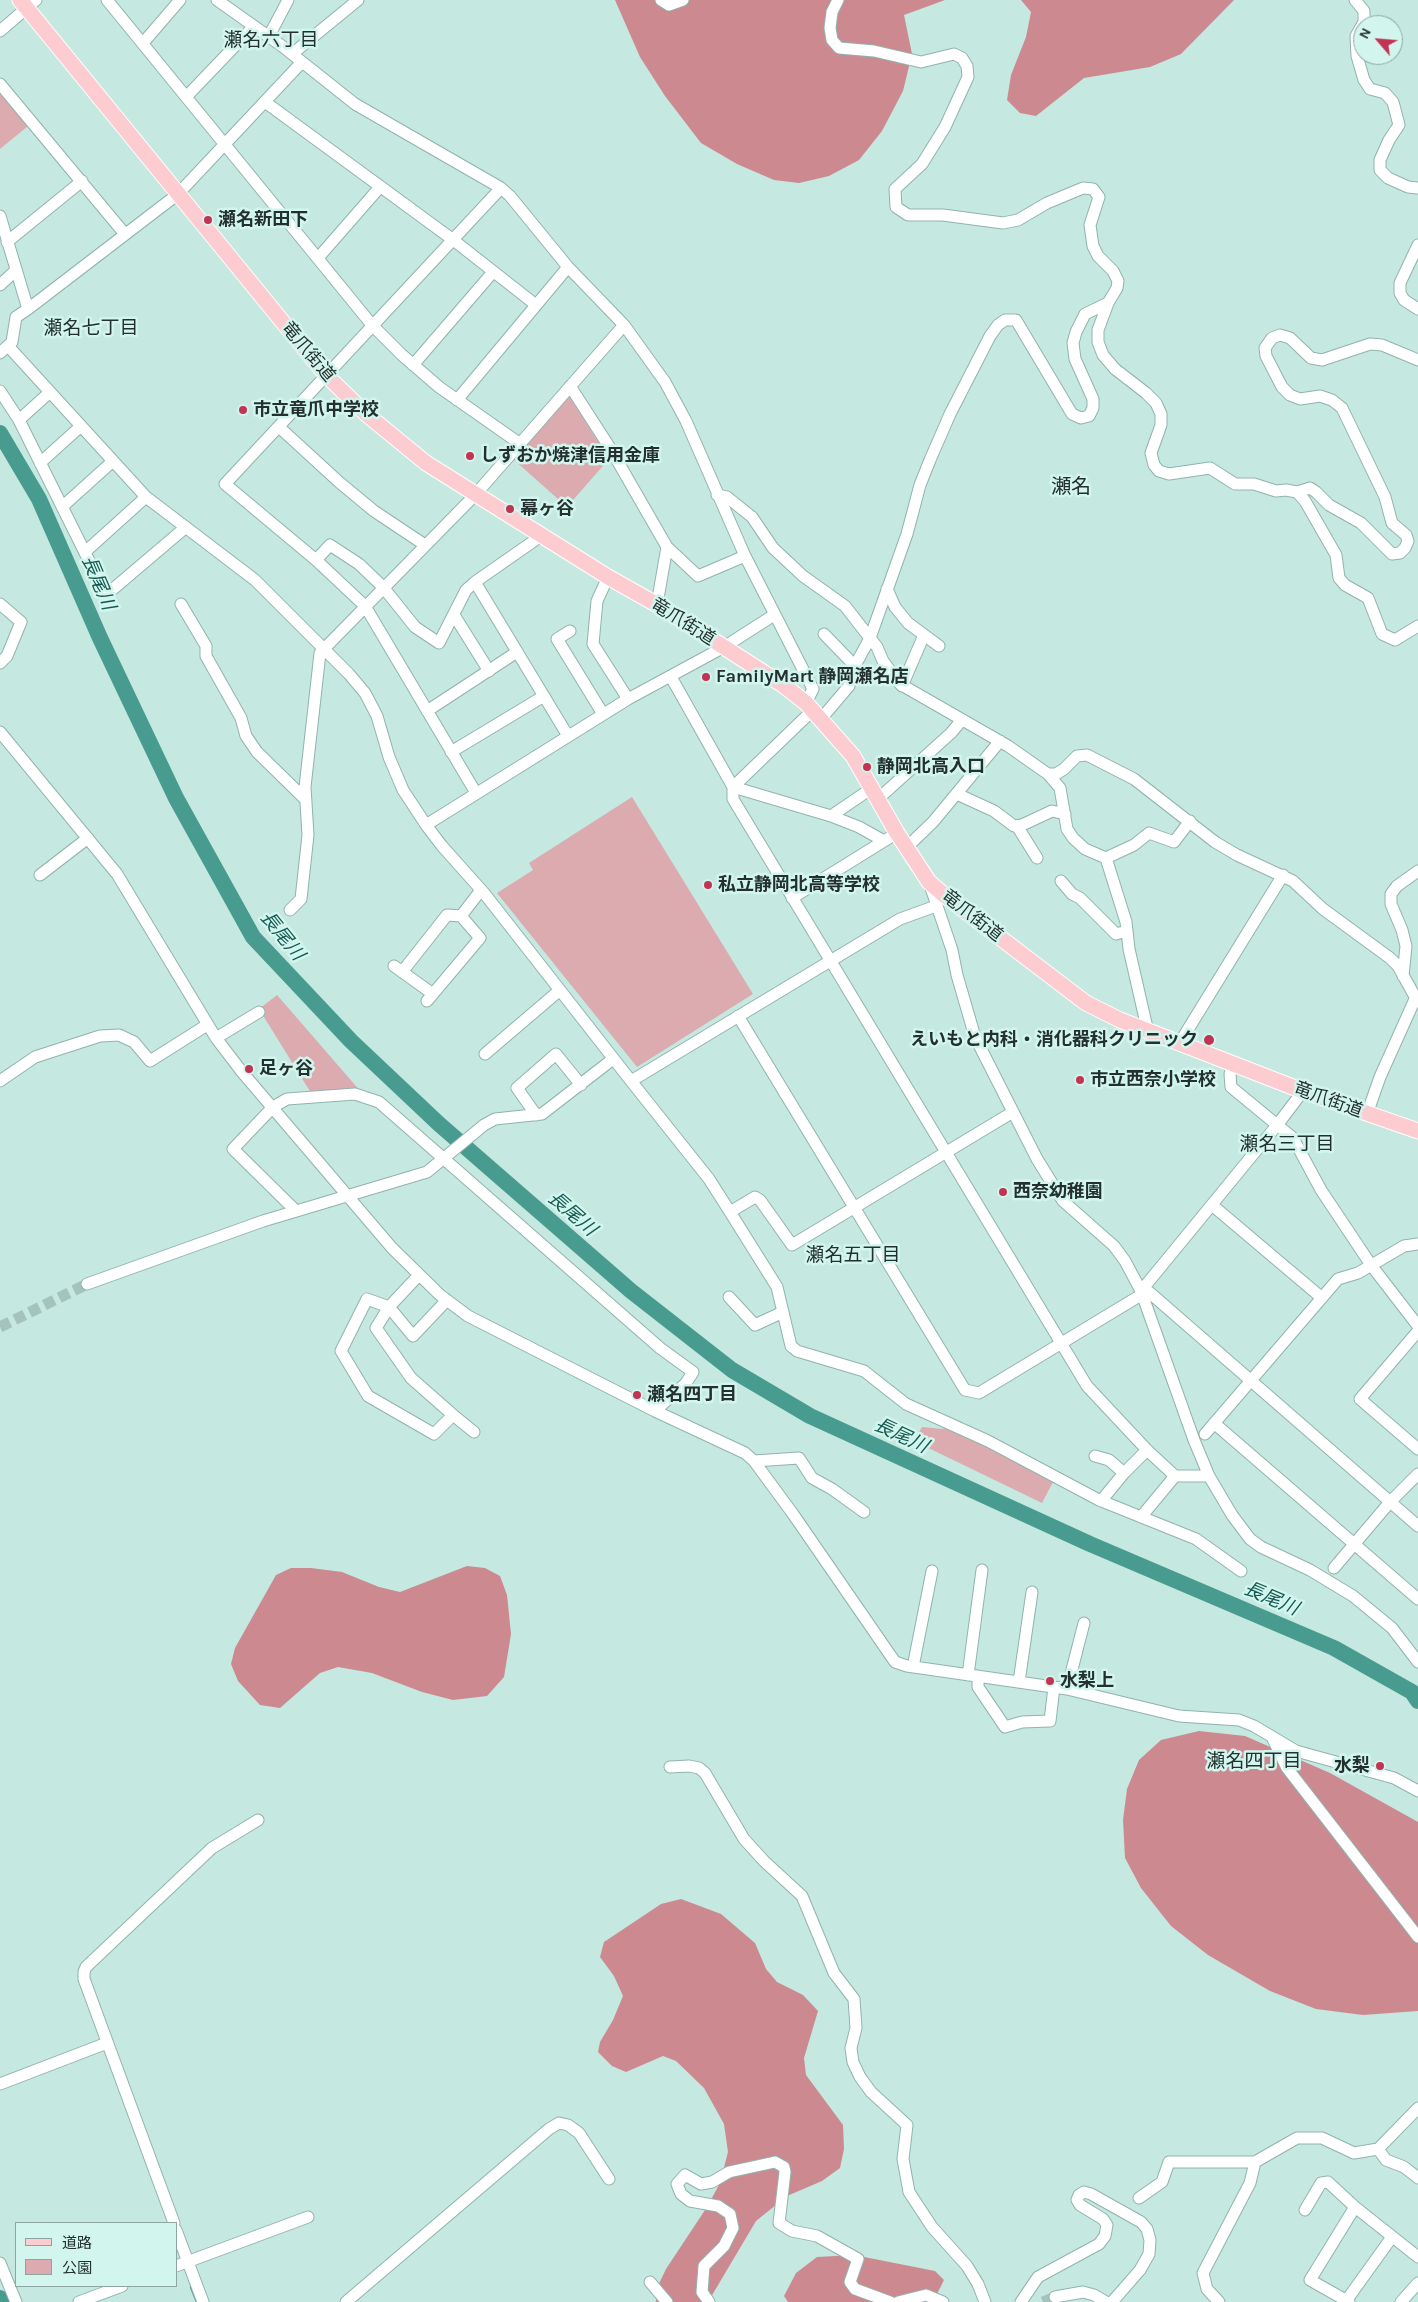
<!DOCTYPE html>
<html>
<head>
<meta charset="utf-8">
<style>
  body { margin:0 }
  #map { position:relative; width:1418px; height:2302px; overflow:hidden; background:#c5e8e1; font-family:Karla,"Noto Sans JP",sans-serif }
  canvas { display:block }
  .legend { position:absolute; left:15px; top:2222px; width:162px; height:65px; box-sizing:border-box; background:#d2f5ee; border:1px solid #8ca6a1; margin:0; padding:6px 9px; list-style:none; font-size:15px; color:#23302e }
  .legend li { display:flex; align-items:center; gap:10px; height:25px }
  .legend b { width:25px; border:1px solid #8ca6a1 }
  .north { position:absolute; left:1353px; top:15px; width:50px; height:50px; box-sizing:border-box; background:#d2f5ee; border:1px solid #8ca6a1; border-radius:50%; rotate:297deg; font-size:14px; font-weight:700; line-height:20px; text-align:center; color:#23302e }
  .north::after { content:''; display:block; margin:auto; width:18px; height:22px; background:#c33353; clip-path:polygon(50% 0,100% 100%,50% 72%,0 100%) }
</style>
</head>
<body>
<div id="map">
<canvas width="1418" height="2302"></canvas>
<ul class="legend">
<li><b style="height:6px;background:#fdccd1"></b>道路</li>
<li><b style="height:14px;background:#dcabaf"></b>公園</li>
</ul>
<div class="north">N</div>
</div>
<script>
const g = document.querySelector('canvas').getContext('2d');
g.lineJoin = 'round';
function paint(path, color) {
  g.fillStyle = color;
  g.fill(path, 'evenodd');
}
function poly(rows) {
  const path = new Path2D();
  for (const r of rows) {
    path.moveTo(r[0], r[1]);
    for (let i = 2; i < r.length; i += 2) path.lineTo(r[i], r[i + 1]);
  }
  return path;
}
function trace(path, color, width, dash) {
  g.strokeStyle = color;
  g.lineWidth = width;
  g.lineCap = dash ? 'butt' : 'round';
  g.setLineDash(dash || []);
  g.stroke(path);
}
function drawText(font, color, halo, rows, align = 'center') {
  g.font = font + ' Karla,"Noto Sans JP",sans-serif';
  g.lineWidth = 5;
  g.setLineDash([]);
  g.textBaseline = 'middle';
  g.strokeStyle = halo;
  g.fillStyle = color;
  for (const [text, x, y, turn = 0] of rows) {
    g.save();
    g.translate(x, y);
    g.rotate((+turn || 0) * Math.PI / 180);
    g.textAlign = isNaN(turn) ? turn : align;
    if (halo) g.strokeText(text, 0, 0);
    g.fillText(text, 0, 0);
    g.restore();
  }
}
const green = poly([
  [0,93,28,126,0,149],
  [568,394,609,459,567,507,513,459],
  [632,797,753,994,637,1067,497,893,533,870,529,863],
  [277,995,362,1093,311,1093,259,1009],
  [946,1426,1053,1482,1042,1503,914,1441,922,1427,943,1429]
]);
const forest = poly([
  [615,0,945,0,904,15,912,54,903,91,882,131,859,160,829,176,799,183,774,180,737,164,701,143,665,96,640,57],
  [1021,0,1234,0,1181,54,1150,67,1084,78,1036,116,1020,113,1007,100,1011,75,1026,37,1031,12],
  [467,1566,485,1568,500,1576,507,1595,511,1634,504,1677,487,1696,453,1700,422,1692,372,1673,338,1667,320,1673,280,1708,260,1705,238,1681,231,1664,235,1648,276,1575,291,1568,311,1568,342,1572,379,1587,400,1592],
  [1199,1731,1245,1736,1330,1773,1418,1822,1418,2011,1363,2015,1316,2009,1270,1991,1208,1955,1171,1926,1141,1888,1125,1858,1123,1820,1127,1789,1139,1760,1161,1740],
  [681,1899,721,1914,755,1943,766,1969,777,1982,803,1995,818,2011,804,2058,806,2075,843,2125,844,2149,840,2168,822,2181,787,2196,756,2221,708,2302,656,2302,657,2288,666,2269,707,2207,720,2183,728,2152,724,2124,704,2088,676,2061,663,2056,626,2072,612,2066,598,2052,600,2042,613,2020,623,1996,614,1976,600,1957,604,1942,661,1904],
  [854,2255,935,2271,944,2280,933,2302,788,2302,784,2296,796,2273,817,2257]
]);
const stream = poly([
  [191,2287,197,2302]
]);
const river = poly([
  [0,433,39,499,100,638,176,798,253,937,351,1041,439,1124,631,1291,732,1370,810,1416,1090,1544,1334,1648,1412,1692,1418,1701],
  [0,2298,2,2302]
]);
const minorTunnel = poly([
  [0,1327,87,1284],
  [1043,2302,1055,2297]
]);
const minor = poly([
  [107,0,372,325,402,355,439,387,519,443],
  [217,0,282,46,355,104,501,188,510,196,568,267,624,325,665,382,686,421,745,556,813,689,806,703],
  [661,0,669,5,683,0],
  [838,0,832,12,830,28,832,40,839,48,874,51,921,62,954,54,962,58,967,66,968,77,945,127,922,164,895,189,896,207,908,215,943,215,1003,223,1018,220,1047,203,1083,188,1093,189,1099,197,1090,225,1093,246,1098,256,1113,271,1118,281,1117,288,1108,303,1098,330,1098,342,1103,355,1115,369,1146,393,1156,403,1161,414,1161,425,1151,453,1154,465,1159,471,1169,474,1210,468,1235,484,1254,484,1276,491,1286,490,1297,492,1305,501,1336,555,1339,578,1345,585,1368,598,1382,634,1395,640,1418,626],
  [1355,0,1364,11,1364,22,1356,36,1357,56,1364,80,1370,89,1385,93,1393,102,1399,125,1389,140,1380,160,1380,170,1388,178,1408,187,1418,188],
  [0,31,36,0],
  [269,36,288,0],
  [143,43,180,0],
  [292,54,358,0],
  [0,84,124,233],
  [187,96,254,26],
  [265,102,452,239,536,305],
  [0,216,28,309,16,317,12,342,0,353],
  [7,242,82,181],
  [1418,245,1400,283,1400,293,1404,300,1418,309],
  [318,258,380,187],
  [0,285,15,271],
  [28,309,178,194,302,62],
  [8,346,146,497,255,580,349,674,365,693,377,716,389,757,403,790,426,825,442,846,484,893,631,1081],
  [413,365,493,272],
  [570,386,610,448,667,547,698,576,745,556],
  [0,391,19,420,106,595,186,527],
  [457,400,568,267],
  [19,420,50,392],
  [279,427,339,482,374,511,425,545],
  [40,463,81,426],
  [1297,492,1310,488,1316,492,1329,505,1361,523,1392,554,1400,553,1405,548,1408,541,1406,535,1392,523,1385,497,1342,408,1332,400,1320,396,1300,399,1290,395,1282,387,1266,356,1265,348,1272,338,1280,335,1290,338,1311,358,1322,360,1370,344,1382,345,1418,360],
  [717,495,727,497,752,517,773,548,803,576,845,606,877,647,883,661,900,684,1008,746,1048,774,1056,774,1064,769,1077,756,1087,755,1134,779,1215,842,1237,855,1293,881,1323,909,1390,958,1398,966,1418,1002],
  [62,507,113,461],
  [541,536,475,582,568,736],
  [85,552,146,497],
  [316,560,330,545,359,564,383,587,415,627,439,643,466,590,475,582],
  [608,577,597,601,593,644,628,699],
  [887,589,895,607,908,623,939,646],
  [0,604,21,622,7,656,0,663],
  [181,604,206,646,206,656,241,718,246,736,257,752,306,800],
  [657,604,667,547],
  [454,615,489,671],
  [570,631,557,639,603,714],
  [824,634,855,666],
  [671,677,733,787,733,799,1087,1386,1147,1450,1175,1476,1209,1476],
  [902,686,924,635],
  [813,710,733,787,831,816,859,827,884,841,897,833],
  [427,711,517,652],
  [821,719,849,686,851,673,870,638,907,534,920,485,930,460,950,414,990,336,998,325,1005,320,1016,320,1072,414,1081,418,1089,416,1093,408,1093,399,1075,359,1073,343,1076,332,1085,314,1108,303],
  [0,732,117,874,216,1038,242,1072,392,1248,440,1295,468,1316,655,1411,745,1453,754,1461,793,1514,895,1662,907,1666,1067,1689,1179,1716,1239,1720,1254,1726,1296,1751,1394,1778,1418,1791],
  [451,752,544,696],
  [1048,774,1060,788,1067,829,1073,838,1085,849,1106,858,1126,922,1129,949,1148,1032],
  [476,793,365,606,316,560,225,484,501,188],
  [957,794,994,811,1014,826,1022,825,1052,811,1065,814],
  [878,799,951,733,961,721],
  [831,816,872,788],
  [426,825,628,699,724,647,774,615],
  [1017,826,1037,858],
  [907,847,933,822,1000,741],
  [1106,858,1134,845,1149,833,1174,842,1190,821],
  [40,875,88,838],
  [1061,881,1072,894,1080,898,1116,934,1127,931],
  [929,882,952,950,957,975,975,1037,1037,1159,1063,1201,1114,1246,1125,1261,1141,1291,1194,1440,1209,1476,1232,1515,1250,1539,1261,1547,1310,1570,1353,1596,1392,1628,1418,1662],
  [792,898,884,841],
  [936,906,900,919,631,1081,709,1179,730,1212,755,1197,760,1200,792,1245,1013,1112],
  [290,910,301,899,308,835,305,787,320,653,475,495,624,325],
  [394,966,433,994],
  [402,972,447,915,461,916],
  [1403,976,1406,946,1402,930,1391,904,1391,894,1397,886,1418,871],
  [427,1001,480,938,461,916,481,890],
  [738,1016,965,1390,979,1393,1141,1295],
  [216,1038,259,1012],
  [1179,1044,1283,875],
  [485,1054,560,990],
  [1234,1063,1230,1074,1231,1087,1293,1138,1321,1190,1371,1265,1418,1326],
  [0,1081,35,1057,100,1036,119,1035,134,1042,150,1061,207,1025],
  [1367,1114,1380,1077,1415,999],
  [536,1115,517,1088,556,1054,581,1085],
  [1212,1205,1322,1298],
  [296,1211,233,1149,273,1107,287,1099,355,1094,379,1102,660,1348,693,1372,686,1383,655,1411],
  [730,1212,777,1287,791,1346,797,1351,864,1371,906,1404,988,1441,1099,1500,1196,1539,1241,1571],
  [419,1275,389,1307,367,1299,341,1351,368,1396,434,1434,453,1415,411,1378,376,1328,389,1307,413,1336,447,1300],
  [87,1284,263,1221,427,1172,484,1125,495,1119,542,1114,613,1059],
  [1141,1291,1149,1292,1418,1526],
  [1141,1291,1278,1124,1303,1091],
  [729,1297,755,1325,783,1312],
  [1418,1331,1360,1399,1418,1449],
  [453,1415,474,1432],
  [1214,1423,1418,1599],
  [1205,1434,1338,1279,1358,1273,1404,1246,1418,1244],
  [1095,1456,1109,1460,1124,1473],
  [754,1461,799,1458,812,1478,832,1489,864,1512],
  [1101,1501,1124,1473,1147,1450],
  [1141,1517,1175,1476],
  [1334,1568,1390,1502,1418,1474],
  [913,1667,932,1571],
  [968,1675,982,1570],
  [978,1676,978,1687,1005,1727,1022,1722,1050,1721,1054,1687],
  [1019,1682,1032,1592],
  [1067,1689,1084,1623],
  [1273,1739,1287,1768,1418,1937],
  [670,1767,689,1766,699,1768,705,1773,744,1839,764,1861,802,1896,834,1973,854,1999,856,2028,851,2048,853,2062,860,2077,871,2092,907,2125,903,2159,909,2192,932,2227,967,2266,978,2284,985,2302],
  [0,2084,107,2043],
  [1378,2149,1386,2160,1404,2167,1418,2178],
  [1139,2198,1162,2182,1169,2162,1255,2162],
  [1305,2210,1321,2183,1328,2182,1355,2207,1418,2257],
  [174,2223,84,1979,84,1972,86,1967,212,1848,258,1820],
  [176,2230,203,2302],
  [0,2263,16,2302],
  [176,2266,308,2217],
  [650,2282,667,2302],
  [1055,2297,1083,2292,1094,2295,1106,2302],
  [1346,2301,1392,2237],
  [79,2302,122,2286],
  [346,2302,549,2129,559,2123,568,2125,579,2133,609,2179],
  [709,2302,702,2292,704,2266,724,2246,733,2228,730,2214,718,2206,690,2201,681,2194,677,2184,685,2175,701,2184,712,2182,729,2172,775,2162,784,2167,785,2172,779,2223,792,2231,817,2236,858,2259,850,2282,855,2289,890,2302],
  [898,2302,926,2295,943,2302],
  [1021,2302,1038,2277,1099,2244,1105,2236,1107,2225,1103,2219,1080,2205,1077,2200,1079,2195,1084,2192,1091,2194,1141,2222,1147,2229,1150,2240,1149,2254,1140,2270,1112,2302],
  [1219,2302,1207,2289,1203,2273,1250,2183,1255,2162,1297,2138,1322,2138,1354,2153,1378,2149,1418,2108],
  [1349,2302,1310,2280,1355,2207],
  [1401,2302,1418,2283]
]);
const major = poly([
  [20,0,326,375,365,413,426,463,608,577,663,608,783,685,806,703,853,756,897,833,929,882,944,895,1086,1003,1120,1020,1303,1091,1418,1131]
]);
const markers = [
  [208,220,5,"#c33353"],
  [243,410,5,"#c33353"],
  [470,456,5,"#c33353"],
  [510,509,5,"#c33353"],
  [706,677,5,"#c33353"],
  [867,767,5,"#c33353"],
  [708,885,5,"#c33353"],
  [1209,1040,6,"#c33353"],
  [249,1069,5,"#c33353"],
  [1080,1080,5,"#c33353"],
  [1003,1192,5,"#c33353"],
  [637,1395,5,"#c33353"],
  [1050,1681,5,"#c33353"],
  [1380,1766,5,"#c33353"]
];
const poiNames = [
  ["瀬名新田下",218,220],
  ["市立竜爪中学校",253,410],
  ["しずおか焼津信用金庫",480,456],
  ["幕ヶ谷",520,509],
  ["FamilyMart 静岡瀬名店",716,677],
  ["静岡北高入口",877,767],
  ["私立静岡北高等学校",718,885],
  ["えいもと内科・消化器科クリニック",1198,1040,"right"],
  ["足ヶ谷",259,1069],
  ["市立西奈小学校",1090,1080],
  ["西奈幼稚園",1013,1192],
  ["瀬名四丁目",647,1395],
  ["水梨上",1060,1681],
  ["水梨",1370,1766,"right"]
];
const streetNames = [
  ["竜爪街道",308,352,50],
  ["竜爪街道",683,622,32],
  ["竜爪街道",972,916,38],
  ["竜爪街道",1328,1100,20]
];
const neighbourhoodNames = [
  ["瀬名六丁目",271,41],
  ["瀬名七丁目",91,329],
  ["瀬名三丁目",1287,1145],
  ["瀬名五丁目",853,1256],
  ["瀬名四丁目",1254,1762]
];
const waterNames = [
  ["長尾川",98,583,67],
  ["長尾川",282,936,51],
  ["長尾川",572,1214,41],
  ["長尾川",901,1436,25],
  ["長尾川",1271,1599,23]
];
const quarterNames = [
  ["瀬名",1071,487]
];
paint(green, '#dcabaf');
paint(forest, '#cc8990');
trace(stream, '#489b8f', 2.5);
trace(river, '#489b8f', 16);
trace(minorTunnel, '#a5c3bd', 11, [11, 5.5]);
trace(minor, '#91b3ad', 13);
trace(major, '#fff', 17);
trace(minor, '#fff', 11);
trace(major, '#fdccd1', 15);
for (const [x, y, r, color] of markers) {
  const dot = new Path2D();
  dot.arc(x, y, r, 0, 2 * Math.PI);
  g.fillStyle = color;
  g.fill(dot);
  trace(dot, '#d2f5ee', 2);
}
drawText('bold 18px', '#23302e', '#d2f5ee', poiNames, 'left');
drawText('18px', '#23302e', '#d2f5ee', streetNames);
drawText('19px', '#23302e', '#d2f5ee', neighbourhoodNames);
drawText('italic 19px', '#155a52', '#d2f5ee', waterNames);
drawText('20px', '#23302e', '#d2f5ee', quarterNames);
</script>
</body>
</html>
